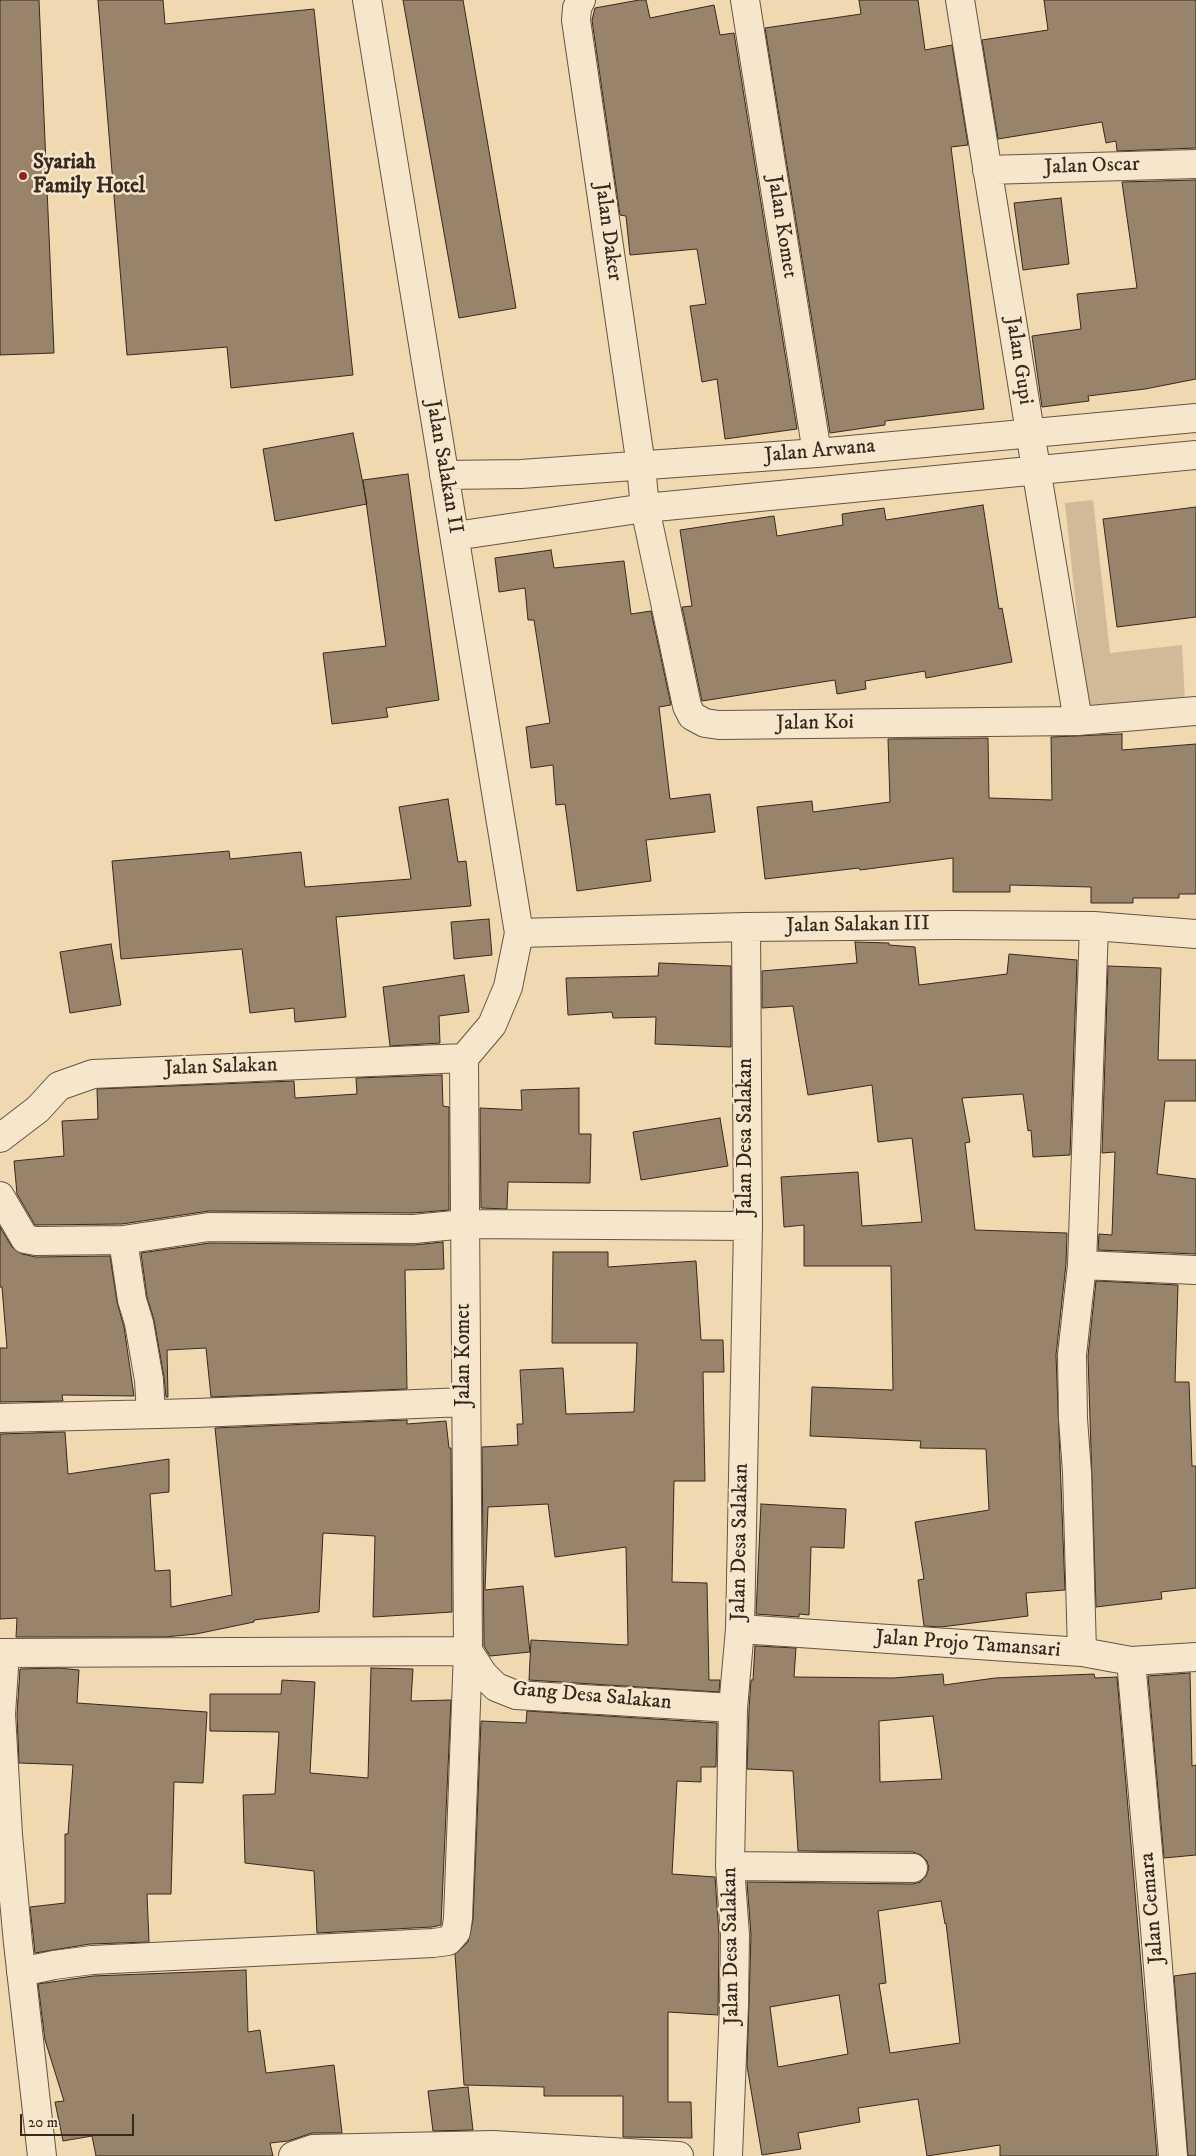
<!DOCTYPE html>
<html>
<head>
<meta charset="utf-8">
<style>
  body { margin:0 }
  #map { position:relative; width:1196px; height:2156px; overflow:hidden; background:#f0d8b1; font-family:"IM FELL DW Pica",serif }
  canvas { display:block }
  .scale { position:absolute; left:20px; top:2114px; width:114px; height:22px; box-sizing:border-box; border:2px solid #37291f; border-top:0; padding-left:6px; font-size:15px; line-height:18px; white-space:nowrap; color:#37291f; -webkit-text-stroke:4px #f5e6cc; paint-order:stroke }
</style>
</head>
<body>
<div id="map">
<canvas width="1196" height="2156"></canvas>
<div class="scale">20 m</div>
</div>
<script>
const g = document.querySelector('canvas').getContext('2d');
g.lineJoin = 'round';
function paint(path, color) {
  g.fillStyle = color;
  g.fill(path, 'evenodd');
}
function poly(rows) {
  const path = new Path2D();
  for (const r of rows) {
    path.moveTo(r[0], r[1]);
    for (let i = 2; i < r.length; i += 2) path.lineTo(r[i], r[i + 1]);
  }
  return path;
}
function trace(path, color, width, dash) {
  g.strokeStyle = color;
  g.lineWidth = width;
  g.lineCap = dash ? 'butt' : 'round';
  g.setLineDash(dash || []);
  g.stroke(path);
}
function drawText(font, color, halo, rows, align = 'center') {
  g.font = font + ' "IM FELL DW Pica",serif';
  g.lineWidth = 5;
  g.setLineDash([]);
  g.textBaseline = 'middle';
  g.strokeStyle = halo;
  g.fillStyle = color;
  for (const [text, x, y, turn = 0] of rows) {
    g.save();
    g.translate(x, y);
    g.rotate((+turn || 0) * Math.PI / 180);
    g.textAlign = isNaN(turn) ? turn : align;
    if (halo) g.strokeText(text, 0, 0);
    g.fillText(text, 0, 0);
    g.restore();
  }
}
const green = poly([
  [1093,500,1110,653,1182,645,1185,702,1087,709,1065,503]
]);
const building = poly([
  [0,0,39,0,54,353,0,355,0,0],
  [98,0,163,0,165,24,314,9,353,375,231,388,227,347,127,355,98,0],
  [403,0,463,0,516,308,459,318,403,0],
  [639,0,646,0,650,18,714,5,720,35,734,33,797,429,725,439,717,379,702,382,690,306,706,304,697,249,630,255,626,216,620,215,592,20,595,8,639,0],
  [859,0,918,0,925,50,952,45,968,145,951,147,984,409,885,421,885,425,830,433,765,28,861,14,859,0],
  [1044,0,1196,0,1196,148,1117,151,1116,141,1106,143,1102,122,998,139,982,40,1048,30,1044,0],
  [1196,180,1196,379,1145,389,1088,396,1089,401,1042,407,1032,336,1081,329,1077,294,1137,288,1122,182,1196,180],
  [1061,198,1069,264,1023,270,1014,203,1061,198],
  [353,433,367,504,275,521,263,449,353,433],
  [408,474,439,700,386,708,388,717,332,724,323,653,386,646,363,480,408,474],
  [983,505,999,609,1002,608,1012,662,926,678,925,671,865,681,866,689,837,694,835,680,702,701,682,607,692,606,680,530,774,516,777,536,843,525,842,514,884,508,886,520,983,505],
  [1196,507,1196,617,1117,627,1103,519,1196,507],
  [551,550,554,568,624,561,631,614,651,611,671,705,659,707,670,799,710,794,715,832,646,840,651,881,577,891,565,804,556,805,553,765,531,768,526,727,550,723,534,620,528,620,525,588,499,592,495,558,551,550],
  [1122,734,1122,750,1196,744,1196,894,1179,894,1179,898,1133,898,1133,903,1091,903,1091,887,1010,885,1010,892,953,892,953,858,860,870,859,868,765,879,757,807,812,801,813,812,890,802,888,739,988,738,989,798,1052,800,1051,737,1122,734],
  [448,799,458,862,466,861,471,906,336,917,346,1017,295,1022,294,1008,250,1013,242,949,121,959,112,861,229,851,230,859,301,852,305,887,411,879,399,807,448,799],
  [489,919,492,955,454,959,451,922,489,919],
  [855,942,889,943,889,945,915,947,919,985,1007,974,1009,954,1077,960,1070,1155,1033,1157,1031,1130,1028,1131,1023,1094,962,1098,970,1142,965,1143,975,1230,1067,1233,1066,1264,1056,1355,1065,1590,1026,1593,1028,1616,941,1627,924,1626,918,1580,924,1579,915,1522,989,1510,986,1449,920,1448,921,1441,810,1436,812,1387,893,1390,891,1266,804,1266,804,1225,784,1227,781,1177,858,1172,862,1226,922,1222,912,1138,878,1142,872,1085,808,1095,793,1006,762,1008,762,971,857,963,855,942],
  [111,944,121,1005,70,1013,60,952,111,944],
  [659,963,731,966,731,1047,655,1044,656,1017,613,1018,612,1012,568,1015,566,978,658,976,659,963],
  [1108,966,1161,968,1158,1060,1196,1060,1196,1101,1165,1101,1157,1174,1196,1179,1196,1254,1098,1250,1099,1234,1112,1235,1115,1152,1102,1153,1108,966],
  [464,975,469,1012,439,1016,440,1043,390,1046,383,987,464,975],
  [442,1075,443,1106,449,1107,449,1210,413,1213,209,1211,122,1224,37,1225,35,1225,17,1194,14,1161,64,1156,62,1121,98,1119,97,1089,294,1081,295,1098,357,1094,356,1078,442,1075],
  [579,1088,579,1134,591,1134,590,1183,508,1182,507,1209,481,1208,480,1108,522,1110,521,1090,579,1088],
  [720,1118,728,1166,641,1180,633,1132,720,1118],
  [0,1227,12,1247,22,1254,36,1257,110,1256,117,1302,124,1327,134,1396,62,1395,63,1401,0,1402,0,1348,7,1348,2,1287,0,1287,0,1227],
  [443,1242,444,1269,405,1270,407,1389,211,1397,206,1348,167,1350,168,1397,166,1397,164,1377,154,1320,147,1297,141,1253,210,1243,414,1245,443,1242],
  [553,1252,608,1252,608,1267,696,1261,701,1340,723,1340,724,1372,703,1372,705,1481,674,1481,672,1582,707,1583,709,1680,720,1680,719,1692,529,1680,531,1640,628,1645,626,1547,555,1557,548,1504,488,1507,485,1590,523,1586,530,1652,490,1656,484,1646,482,1447,518,1445,517,1424,523,1424,520,1370,563,1368,566,1414,634,1412,637,1343,552,1343,553,1252],
  [1096,1281,1178,1285,1175,1382,1189,1382,1192,1466,1196,1466,1196,1588,1161,1592,1162,1599,1096,1607,1088,1356,1096,1281],
  [407,1420,407,1424,446,1421,449,1448,451,1448,452,1612,373,1617,375,1536,323,1533,319,1612,254,1620,254,1622,196,1634,165,1637,16,1637,17,1618,0,1619,0,1434,65,1432,68,1474,169,1459,169,1492,150,1494,155,1571,170,1570,171,1607,232,1595,215,1428,407,1420],
  [761,1504,846,1509,844,1548,811,1547,809,1615,799,1614,799,1617,756,1614,761,1504],
  [755,1646,796,1648,794,1677,893,1678,943,1674,944,1685,995,1678,1094,1674,1095,1678,1117,1677,1157,2156,1000,2156,1000,2145,927,2156,918,2099,858,2108,860,2122,798,2133,801,2149,762,2155,747,2066,751,1935,747,1882,913,1884,920,1882,926,1876,929,1868,927,1861,921,1855,913,1852,798,1851,793,1771,747,1769,749,1709,751,1680,753,1680,755,1646],
  [933,1716,942,1779,880,1782,879,1721,933,1716],
  [941,1901,945,1924,946,1923,960,2043,890,2053,879,1984,886,1983,878,1911,941,1901],
  [839,1995,848,2054,778,2067,770,2007,839,1995],
  [59,1668,79,1670,77,1703,207,1712,203,1783,174,1782,171,1894,147,1894,149,1942,90,1944,35,1953,30,1907,65,1903,65,1834,68,1834,73,1765,19,1763,17,1714,20,1669,59,1668],
  [371,1668,413,1669,411,1701,451,1700,441,1925,432,1927,317,1933,314,1871,245,1863,243,1795,275,1794,279,1732,210,1731,210,1694,281,1694,282,1680,315,1682,310,1773,368,1778,371,1668],
  [1190,1673,1192,1766,1196,1765,1196,1855,1164,1858,1148,1676,1190,1673],
  [527,1711,717,1723,716,1767,701,1767,701,1782,677,1781,672,1874,715,1877,719,1935,718,2015,668,2012,668,2102,691,2102,692,2138,623,2137,623,2096,544,2096,544,2087,464,2085,455,1954,468,1942,473,1920,481,1721,526,1723,527,1711],
  [246,1970,248,2032,260,2030,266,2073,334,2065,342,2133,312,2133,288,2141,270,2143,273,2156,96,2156,92,2136,63,2141,55,2102,64,2101,45,2040,38,1984,93,1976,246,1970],
  [1196,1973,1196,2156,1188,2156,1174,1976,1196,1973],
  [468,2087,473,2130,433,2131,428,2091,468,2087]
]);
const minor = poly([
  [367,0,519,933,508,987,492,1025,464,1058],
  [581,0,577,8,576,20,641,466,645,508,687,706,692,716,705,723,719,725,1078,721,1196,711],
  [745,0,817,453],
  [960,0,1030,432,1078,721],
  [987,170,1196,164],
  [444,475,521,474,817,453,1196,418],
  [455,536,645,508,1196,455],
  [519,933,746,927,952,925,1094,926,1196,934],
  [0,1138,38,1109,59,1086,93,1074,464,1058],
  [0,1196,25,1239,36,1241,123,1240,209,1227,414,1229,465,1224,748,1226],
  [123,1240,132,1300,139,1323,149,1380,151,1414],
  [1082,1265,1196,1270],
  [0,1418,196,1413,465,1402],
  [740,1629,1082,1652,1131,1661,1196,1657],
  [468,1651,483,1674,496,1687,516,1695,733,1708],
  [1082,1652,1077,1472,1073,1419,1072,1355,1082,1265,1094,926],
  [0,1653,468,1651],
  [5,1653,1,1714,8,1835,18,1943,42,2156],
  [1131,1661,1155,1929,1173,2156],
  [730,1866,913,1868],
  [21,1972,54,1965,92,1960,433,1943,448,1941,456,1932,458,1918,468,1651,464,1058],
  [293,2156,313,2149,493,2145,679,2156],
  [728,2156,734,2005,735,1935,730,1866,733,1708,740,1629,748,1226,746,927]
]);
const markers = [
  [23,176,5,"#8f2418"]
];
const poiNames = [
  ["Syariah",33,164],
  ["Family Hotel",33,188]
];
const streetNames = [
  ["Jalan Oscar",1092,167,-2],
  ["Jalan Komet",781,227,81],
  ["Jalan Daker",607,232,82],
  ["Jalan Gupi",1018,361,81],
  ["Jalan Arwana",820,452,-5],
  ["Jalan Salakan II",443,467,80],
  ["Jalan Koi",815,724,-1],
  ["Jalan Salakan III",858,926,-1],
  ["Jalan Salakan",221,1068,-2],
  ["Jalan Desa Salakan",747,1137,-90],
  ["Jalan Komet",465,1355,-90],
  ["Jalan Desa Salakan",741,1542,-89],
  ["Jalan Projo Tamansari",968,1645,4],
  ["Gang Desa Salakan",592,1697,5],
  ["Jalan Cemara",1153,1908,-95],
  ["Jalan Desa Salakan",732,1946,-91]
];
paint(green, '#d1ba98');
paint(building, '#97846b');
trace(building, '#37291f', 1);
trace(minor, '#655544', 30);
trace(minor, '#f5e6cc', 28);
for (const [x, y, r, color] of markers) {
  const dot = new Path2D();
  dot.arc(x, y, r, 0, 2 * Math.PI);
  g.fillStyle = color;
  g.fill(dot);
  trace(dot, '#f5e6cc', 2);
}
drawText('bold 21px', '#37291f', '#f5e6cc', poiNames, 'left');
drawText('21px', '#37291f', '#f5e6cc', streetNames);
</script>
</body>
</html>
